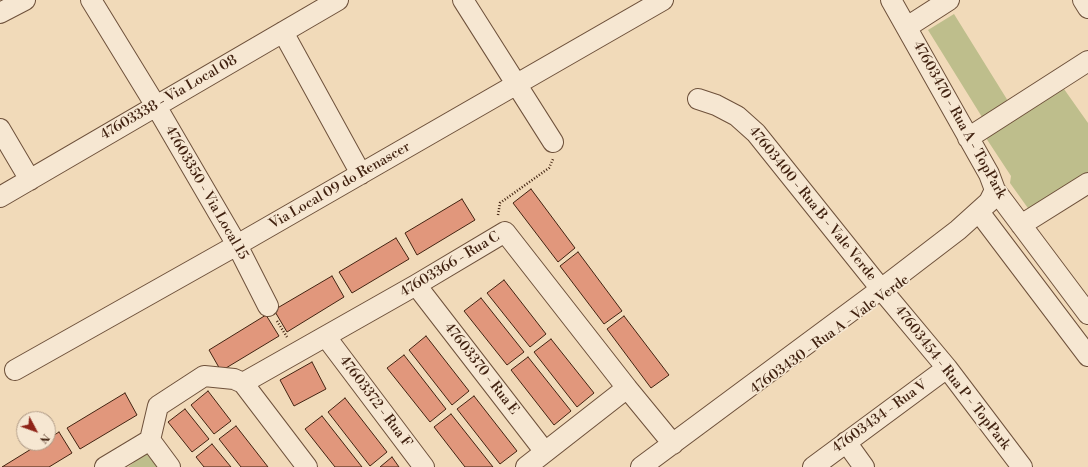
<!DOCTYPE html>
<html>
<head>
<meta charset="utf-8">
<style>
  body { margin:0 }
  #map { position:relative; width:1088px; height:467px; overflow:hidden; background:#f1dab9; font-family:"Libre Bodoni",serif }
  canvas { display:block }
  .north { position:absolute; left:16px; top:411px; width:40px; height:40px; box-sizing:border-box; background:#f6e7d2; border:1px solid #ae9985; border-radius:50%; rotate:131deg; font-size:11px; font-weight:700; line-height:16px; text-align:center; color:#422311 }
  .north::after { content:''; display:block; margin:auto; width:14px; height:18px; background:#8f2418; clip-path:polygon(50% 0,100% 100%,50% 72%,0 100%) }
</style>
</head>
<body>
<div id="map">
<canvas width="1088" height="467"></canvas>
<div class="north">N</div>
</div>
<script>
const g = document.querySelector('canvas').getContext('2d');
g.lineJoin = 'round';
function paint(path, color) {
  g.fillStyle = color;
  g.fill(path, 'evenodd');
}
function poly(rows) {
  const path = new Path2D();
  for (const r of rows) {
    path.moveTo(r[0], r[1]);
    for (let i = 2; i < r.length; i += 2) path.lineTo(r[i], r[i + 1]);
  }
  return path;
}
function trace(path, color, width, dash) {
  g.strokeStyle = color;
  g.lineWidth = width;
  g.lineCap = dash ? 'butt' : 'round';
  g.setLineDash(dash || []);
  g.stroke(path);
}
function drawText(font, color, halo, rows, align = 'center') {
  g.font = font + ' "Libre Bodoni",serif';
  g.lineWidth = 3.5;
  g.setLineDash([]);
  g.textBaseline = 'middle';
  g.strokeStyle = halo;
  g.fillStyle = color;
  for (const [text, x, y, turn = 0] of rows) {
    g.save();
    g.translate(x, y);
    g.rotate((+turn || 0) * Math.PI / 180);
    g.textAlign = isNaN(turn) ? turn : align;
    if (halo) g.strokeText(text, 0, 0);
    g.fillText(text, 0, 0);
    g.restore();
  }
}
const green = poly([
  [954,14,1008,101,982,117,928,30],
  [1064,89,1088,123,1088,175,1030,211,1010,183,1011,176,986,138],
  [146,453,157,467,128,467]
]);
const building = poly([
  [531,189,575,248,558,262,513,203,531,189],
  [462,199,475,220,417,255,405,233,462,199],
  [396,238,409,259,352,293,339,272,396,238],
  [578,252,622,311,604,324,560,266,578,252],
  [332,276,344,297,287,332,274,310,332,276],
  [504,280,546,334,530,347,487,293,504,280],
  [481,298,524,352,507,365,464,311,481,298],
  [266,315,279,336,221,371,209,350,266,315],
  [624,316,669,375,651,388,607,329,624,316],
  [426,336,469,391,452,405,409,350,426,336],
  [551,339,594,393,577,407,534,352,551,339],
  [404,355,446,409,430,422,387,368,404,355],
  [528,357,571,411,554,425,511,370,528,357],
  [312,362,326,389,294,406,280,380,312,362],
  [208,391,231,421,214,434,191,405,208,391],
  [125,393,137,415,80,449,67,428,125,393],
  [474,396,517,451,500,464,457,409,474,396],
  [345,398,387,452,370,466,328,412,345,398],
  [185,409,209,439,192,452,168,422,185,409],
  [451,414,493,467,465,467,434,427,451,414],
  [322,416,362,467,335,467,305,429,322,416],
  [236,426,268,467,241,467,219,439,236,426],
  [59,432,72,453,49,467,2,467,41,443,48,443,48,439,59,432],
  [212,444,231,467,204,467,196,457,212,444],
  [392,457,399,467,380,467,392,457]
]);
const path = poly([
  [498,215,500,203,549,168,553,159],
  [277,321,287,337]
]);
const minor = poly([
  [91,0,156,106,237,245,268,306],
  [463,0,553,142],
  [891,0,989,174,995,190,1088,314],
  [1083,0,1088,8],
  [0,13,25,0],
  [907,27,949,0],
  [283,32,361,174],
  [698,99,716,105,737,116,756,133,881,289,947,368,1022,467],
  [0,129,30,180],
  [968,138,1088,61],
  [0,197,338,0],
  [979,212,1088,356],
  [1021,225,1088,183],
  [416,285,545,452],
  [326,337,424,467],
  [15,370,237,245,663,0],
  [243,383,416,285,505,232,627,388,673,444],
  [243,383,307,467],
  [150,440,158,406,204,376,234,379,243,383],
  [150,440,170,467],
  [846,442,864,467],
  [105,467,150,440],
  [526,467,627,388],
  [641,467,881,289,958,230,989,202,995,190],
  [813,467,947,368]
]);
const streetNames = [
  ["47603338 - Via Local 08",169,98,-30],
  ["47603470 - Rua A - TopPark",959,120,61],
  ["Via Local 09 do Renascer",340,186,-30],
  ["47603350 - Via Local 15",206,193,60],
  ["47603400 - Rua B - Vale Verde",812,204,51],
  ["47603366 - Rua C",450,265,-31],
  ["47603430 - Rua A - Vale Verde",830,335,-36],
  ["47603370 - Rua E",481,369,52],
  ["47603454 - Rua P - TopPark",952,378,52],
  ["47603372 - Rua F",375,402,53],
  ["47603434 - Rua V",880,417,-36]
];
paint(green, '#bebe8c');
paint(building, '#e1977c');
trace(building, '#422311', 1);
trace(minor, '#6e513b', 22);
trace(path, '#422311', 2.5, [1, 2]);
trace(minor, '#f6e7d2', 20);
drawText('14px', '#422311', '#f6e7d2', streetNames);
</script>
</body>
</html>
